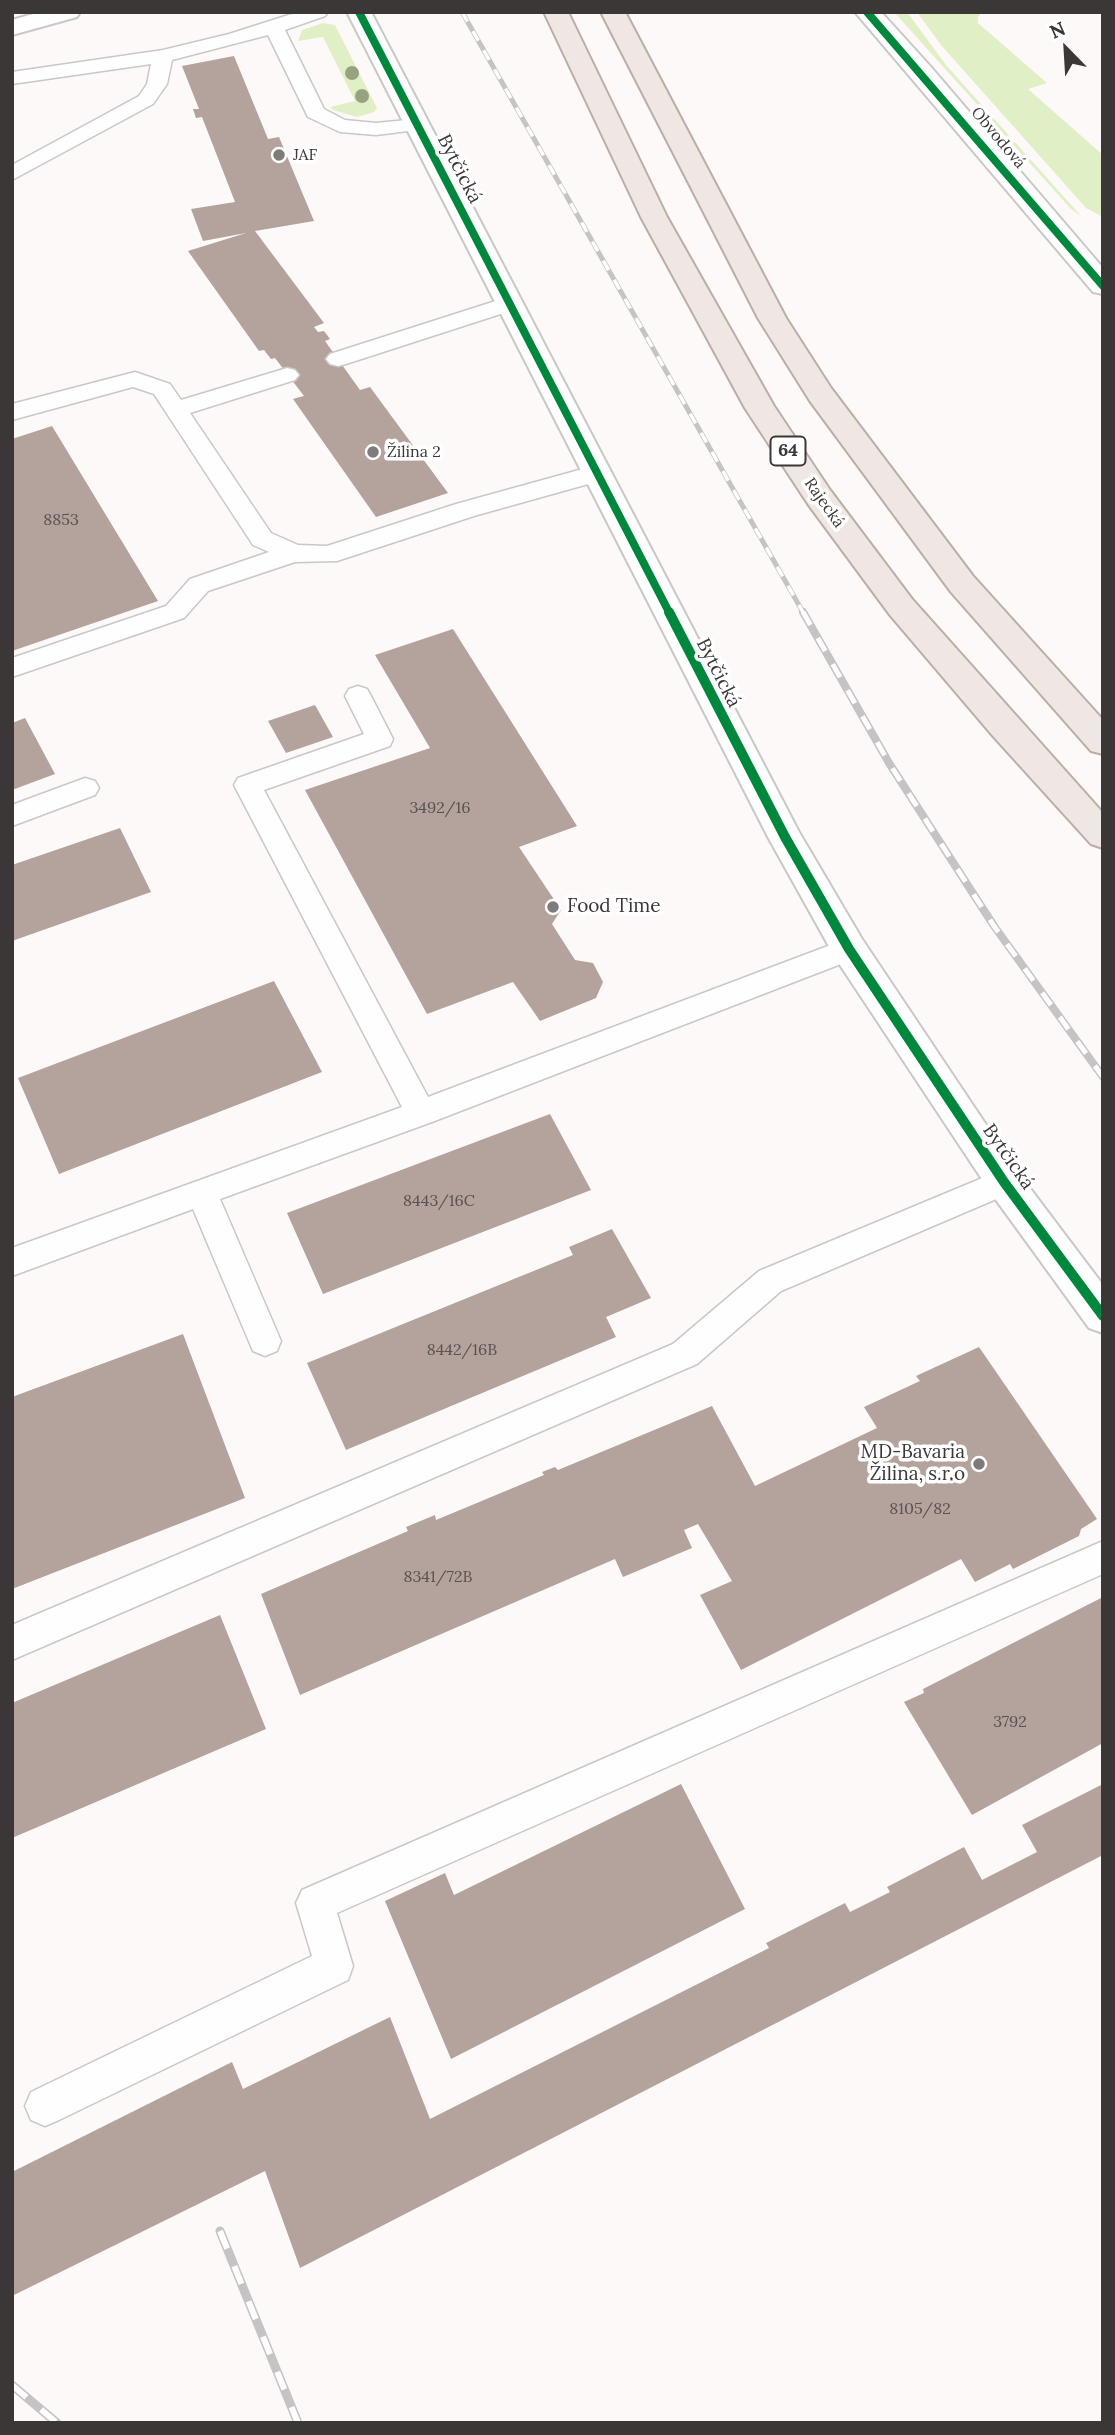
<!DOCTYPE html>
<html>
<head>
<meta charset="utf-8">
<style>
  body { margin:0 }
  #map { position:relative; width:1115px; height:2435px; overflow:hidden; background:#fcf9f8; font-family:Lora,serif }
  canvas { display:block }
  .frame { position:absolute; inset:0; border:14px solid #3b3736; pointer-events:none }
  .north { position:absolute; left:1031px; top:14px; width:70px; height:70px; -webkit-text-stroke:5px #fff; paint-order:stroke; rotate:336deg; font-size:19px; font-weight:700; line-height:28px; text-align:center; color:#3b3736 }
  .north::after { content:''; display:block; margin:auto; width:24px; height:32px; background:#3b3736; clip-path:polygon(50% 0,100% 100%,50% 72%,0 100%) }
</style>
</head>
<body>
<div id="map">
<canvas width="1115" height="2435"></canvas>
<div class="frame"></div>
<div class="north">N</div>
</div>
<script>
const g = document.querySelector('canvas').getContext('2d');
g.lineJoin = 'round';
function paint(path, color) {
  g.fillStyle = color;
  g.fill(path, 'evenodd');
}
function poly(rows) {
  const path = new Path2D();
  for (const r of rows) {
    path.moveTo(r[0], r[1]);
    for (let i = 2; i < r.length; i += 2) path.lineTo(r[i], r[i + 1]);
  }
  return path;
}
function trace(path, color, width, dash) {
  g.strokeStyle = color;
  g.lineWidth = width;
  g.lineCap = dash ? 'butt' : 'round';
  g.setLineDash(dash || []);
  g.stroke(path);
}
function drawText(font, color, halo, rows, align = 'center') {
  g.font = font + ' Lora,serif';
  g.lineWidth = 7;
  g.setLineDash([]);
  g.textBaseline = 'middle';
  g.strokeStyle = halo;
  g.fillStyle = color;
  for (const [text, x, y, turn = 0] of rows) {
    g.save();
    g.translate(x, y);
    g.rotate((+turn || 0) * Math.PI / 180);
    g.textAlign = isNaN(turn) ? turn : align;
    if (halo) g.strokeText(text, 0, 0);
    g.fillText(text, 0, 0);
    g.restore();
  }
}
const green = poly([
  [894,12,907,12,946,65,1081,216,1071,209],
  [917,12,982,12,978,17,978,23,1047,83,1028,89,1103,155,1103,217,1086,208,941,45],
  [323,23,335,25,377,108,374,112,357,117,333,110,330,107,355,101,323,37,298,41,302,30]
]);
const building = poly([
  [234,56,268,139,279,137,314,221,255,231,324,323,314,327,318,332,324,331,330,339,325,341,360,390,370,387,448,493,376,517,293,399,304,396,275,358,271,359,264,350,259,351,188,251,246,233,203,241,191,209,235,202,202,117,196,118,193,109,199,109,182,66],
  [52,426,158,601,12,651,12,439],
  [453,629,577,826,519,847,561,910,552,924,575,960,593,963,603,982,596,998,540,1021,513,982,427,1014,305,790,430,748,375,655],
  [315,705,333,737,286,753,268,721],
  [25,718,55,774,12,790,12,723],
  [120,828,151,892,12,941,12,865],
  [274,981,322,1072,59,1174,18,1078],
  [550,1114,591,1190,323,1294,287,1213],
  [612,1229,651,1298,606,1317,616,1337,346,1450,307,1363,573,1255,569,1247],
  [183,1334,245,1498,12,1589,12,1397],
  [979,1347,1097,1519,1081,1529,1079,1536,1013,1569,1010,1564,975,1582,961,1559,741,1670,700,1595,732,1581,698,1524,684,1530,692,1548,623,1577,615,1559,300,1695,261,1594,408,1531,406,1527,435,1515,436,1520,544,1475,542,1472,555,1467,558,1470,712,1406,755,1486,877,1428,864,1407,920,1381,916,1376],
  [1103,1597,1103,1743,972,1815,904,1702,924,1693,923,1689],
  [220,1615,266,1729,12,1838,12,1703],
  [681,1784,745,1909,451,2059,385,1901,445,1873,454,1895],
  [1103,1784,1103,1855,300,2268,265,2171,12,2296,12,2172,232,2062,243,2089,390,2017,430,2119,769,1948,766,1943,845,1903,850,1912,890,1892,887,1887,964,1847,982,1880,1037,1852,1022,1825]
]);
const lane = poly([
  [298,12,328,12,325,16,285,30,324,109,345,120,376,123,417,119,428,125,424,129,376,135,340,132,308,117,268,35,172,60,167,84,153,104,12,180,12,165,139,96,147,84,151,64,12,84,12,72,163,50,229,34,298,12],
  [508,297,516,299,519,304,516,309,346,364,338,366,330,364,326,359,330,354,508,297],
  [287,368,295,370,299,375,295,380,190,413,271,533,298,545,327,546,456,504,597,465,606,467,609,473,606,479,474,516,337,561,295,562,208,591,184,618,12,677,12,658,166,606,190,579,269,552,253,545,154,394,133,387,12,420,12,404,135,372,170,384,181,400,287,368],
  [358,686,367,689,371,696,393,739,390,746,264,790,428,1097,849,938,859,941,863,949,859,957,432,1122,220,1199,281,1341,277,1351,265,1356,253,1351,193,1209,12,1276,12,1248,402,1107,234,785,238,778,364,734,345,696,349,689,358,686],
  [85,778,95,781,99,788,95,795,12,826,12,805,85,778],
  [1004,1169,1015,1173,1020,1182,1015,1191,781,1291,697,1364,12,1660,12,1625,673,1344,759,1271,1004,1169],
  [1103,1541,1103,1574,337,1913,353,1966,348,1980,59,2120,45,2126,31,2120,25,2106,31,2092,312,1956,296,1903,302,1890,1103,1541]
]);
const street = poly([
  [40,12,80,12,77,17,12,35,12,20,40,12],
  [347,12,371,12,799,832,862,939,1017,1171,1103,1285,1103,1333,1089,1328,991,1193,836,959,768,837,347,12],
  [855,12,881,12,930,66,1103,268,1103,294,1093,292,855,12]
]);
const primary = poly([
  [544,12,568,12,667,217,774,406,830,490,912,599,1103,813,1103,848,1091,844,993,736,890,615,808,504,745,408,641,217,544,12],
  [601,12,625,12,786,318,831,388,973,576,1103,720,1103,754,1091,751,951,592,810,401,758,318,601,12]
]);
const railFar2 = poly([
  [462,12,804,614]
]);
const railFar1 = poly([
  [803,612,889,763,994,926,1103,1077]
]);
const rail = poly([
  [220,2231,298,2423],
  [12,2385,57,2423]
]);
const cyclewayFar1 = poly([
  [359,12,670,614],
  [867,12,1103,286]
]);
const cycleway = poly([
  [669,612,785,837,849,949,1004,1182,1103,1316]
]);
const trees = [
  [352,73],
  [362,96]
];
const markers = [
  [279,155,7,"#7f7b7a"],
  [373,452,7,"#7f7b7a"],
  [553,907,7,"#7f7b7a"],
  [979,1464,7,"#7f7b7a"]
];
const farStreetnames = [
  ["Obvodová",998,138,50],
  ["Rajecká",824,503,55]
];
const farPoinames = [
  ["JAF",293,155],
  ["Žilina 2",387,452]
];
const numberNames = [
  ["8853",61,520],
  ["3492/16",440,808],
  ["8443/16C",439,1201],
  ["8442/16B",462,1350],
  ["8105/82",920,1509],
  ["8341/72B",438,1577],
  ["3792",1010,1722]
];
const shields = [
  [788,451,35]
];
const shieldNames = [
  ["64",788,451]
];
const streetNames = [
  ["Bytčická",459,169,63],
  ["Bytčická",718,673,63],
  ["Bytčická",1008,1157,55]
];
const poiNames = [
  ["Food Time",567,907],
  ["MD-Bavaria",965,1453,"right"],
  ["Žilina, s.r.o",965,1475,"right"]
];
paint(green, '#e0efc5');
paint(building, '#b4a29d');
trace(lane, '#cac8c6', 3);
trace(street, '#cac8c6', 4);
trace(primary, '#bcaea5', 4);
paint(lane, '#fffefe');
paint(street, '#fffefe');
paint(primary, '#eee7e3');
trace(railFar2, '#c5c3c3', 5);
trace(railFar1, '#c5c3c3', 8);
trace(rail, '#c5c3c3', 9);
trace(railFar2, '#fff', 3.5, [11]);
trace(railFar1, '#fff', 5, [15]);
trace(rail, '#fff', 6, [19]);
trace(cyclewayFar1, '#00873e', 8);
trace(cycleway, '#00873e', 10);
g.fillStyle = '#98a280';
for (const [x, y] of trees) {
  g.beginPath();
  g.arc(x, y, 7, 0, 2 * Math.PI);
  g.fill();
}
for (const [x, y, r, color] of markers) {
  const dot = new Path2D();
  dot.arc(x, y, r, 0, 2 * Math.PI);
  g.fillStyle = color;
  g.fill(dot);
  trace(dot, '#fff', 2.5);
}
drawText('16px', '#3b3736', '#fff', farStreetnames);
drawText('16px', '#3b3736', '#fff', farPoinames, 'left');
drawText('16px', '#595250', null, numberNames);
for (const [x, y, w] of shields) {
  const box = new Path2D();
  box.roundRect(x - w / 2, y - 14.5, w, 29, 5);
  g.fillStyle = '#fff';
  g.fill(box);
  trace(box, '#3b3736', 2);
}
drawText('bold 18px', '#3b3736', null, shieldNames);
drawText('19px', '#3b3736', '#fff', streetNames);
drawText('19px', '#3b3736', '#fff', poiNames, 'left');
</script>
</body>
</html>
